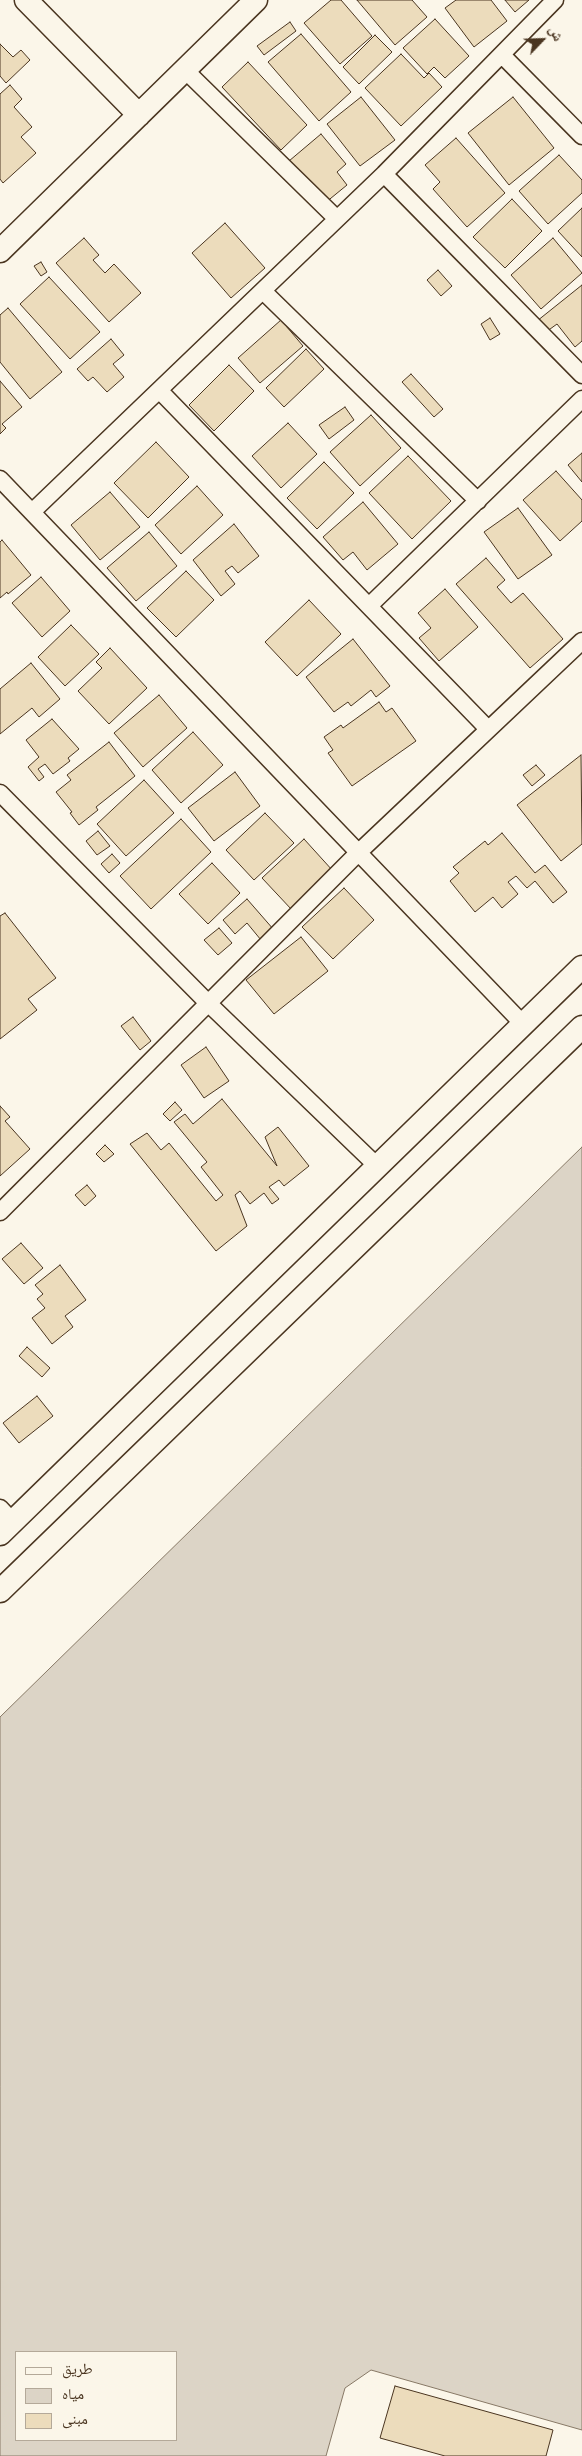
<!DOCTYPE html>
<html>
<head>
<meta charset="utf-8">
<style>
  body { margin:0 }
  #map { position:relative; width:582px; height:2456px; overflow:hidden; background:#fbf6e9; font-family:Karla,"Noto Naskh Arabic",sans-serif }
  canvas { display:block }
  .legend { position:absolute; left:15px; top:2351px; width:162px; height:90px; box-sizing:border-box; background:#fbf6e9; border:1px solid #b4a999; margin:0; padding:6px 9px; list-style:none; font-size:15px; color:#4a3520 }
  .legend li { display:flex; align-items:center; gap:10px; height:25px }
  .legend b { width:25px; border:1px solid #b4a999 }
  .north { position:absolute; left:517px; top:15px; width:50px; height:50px; -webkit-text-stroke:4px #fbf6e9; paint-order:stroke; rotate:66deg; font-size:14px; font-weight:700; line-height:20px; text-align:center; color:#4a3520 }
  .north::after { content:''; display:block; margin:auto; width:18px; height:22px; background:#4a3520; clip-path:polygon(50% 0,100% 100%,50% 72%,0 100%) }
</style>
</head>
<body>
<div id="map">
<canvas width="582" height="2456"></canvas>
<ul class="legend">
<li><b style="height:6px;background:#fbf6e9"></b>طريق</li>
<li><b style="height:14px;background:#dcd4c6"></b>مياه</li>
<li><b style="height:14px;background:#ecdcbc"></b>مبنى</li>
</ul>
<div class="north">ش</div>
</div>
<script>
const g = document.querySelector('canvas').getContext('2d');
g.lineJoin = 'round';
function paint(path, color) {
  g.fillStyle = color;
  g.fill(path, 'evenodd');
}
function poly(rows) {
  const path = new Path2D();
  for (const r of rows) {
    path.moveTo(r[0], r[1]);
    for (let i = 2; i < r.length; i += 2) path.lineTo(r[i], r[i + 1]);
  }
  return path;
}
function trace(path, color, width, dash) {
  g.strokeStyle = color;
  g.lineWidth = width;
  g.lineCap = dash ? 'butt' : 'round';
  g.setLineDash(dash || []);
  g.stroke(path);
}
const water = poly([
  [582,1147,582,2430,371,2370,345,2388,326,2456,0,2456,0,1717,582,1147],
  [16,2352,176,2352,176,2440,16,2440,16,2352]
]);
const building = poly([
  [331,0,341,0,372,36,340,64,304,23,331,0],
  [357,0,412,0,427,17,395,45,357,0],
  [456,0,491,0,507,21,474,47,445,8,456,0],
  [505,0,529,0,515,12,505,0],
  [435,19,469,56,445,78,434,67,427,74,403,48,435,19],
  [290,22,296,31,264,55,257,46,290,22],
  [301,34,351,92,319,121,268,62,301,34],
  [375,35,392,52,359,84,343,67,375,35],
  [0,44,13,57,21,50,30,60,6,83,0,76,0,44],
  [401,54,424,78,429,73,442,87,401,126,365,88,401,54],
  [248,62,307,125,281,150,222,87,248,62],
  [10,85,22,99,14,107,32,127,21,137,36,153,3,183,0,179,0,94,10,85],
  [361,97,395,140,360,166,327,124,361,97],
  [513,97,554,148,509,185,468,133,513,97],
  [321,134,346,164,337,172,347,185,325,203,289,161,321,134],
  [456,138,505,193,467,227,433,189,440,182,425,165,456,138],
  [559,155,582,180,582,193,548,224,519,191,559,155],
  [512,199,542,231,505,268,473,237,512,199],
  [582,208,582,257,558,231,582,208],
  [225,223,265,268,231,298,192,253,225,223],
  [84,238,99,255,93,260,105,273,114,264,141,293,109,322,56,263,84,238],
  [553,238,582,273,541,309,511,275,553,238],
  [41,262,47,272,41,276,34,266,41,262],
  [438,270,452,286,441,296,427,280,438,270],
  [49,277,100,332,70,359,20,304,49,277],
  [582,285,582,341,575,347,557,324,546,332,537,321,582,285],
  [8,308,62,372,30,399,0,362,0,315,8,308],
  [490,318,500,334,490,340,481,324,490,318],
  [281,320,303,346,260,383,238,358,281,320],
  [111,339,124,355,113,364,124,377,107,392,93,377,88,381,77,369,111,339],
  [306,349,324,369,284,407,266,388,306,349],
  [229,365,254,391,214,431,189,405,229,365],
  [411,374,443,409,434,417,402,382,411,374],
  [0,381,22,407,2,424,6,428,0,434,0,381],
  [345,407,354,420,329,439,319,425,345,407],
  [371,415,401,448,360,486,330,452,371,415],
  [288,423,317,454,281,488,252,456,288,423],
  [156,442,189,477,148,518,114,483,156,442],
  [582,453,582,482,568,465,582,453],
  [408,456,451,501,412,539,369,493,408,456],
  [324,462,354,493,317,529,287,498,324,462],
  [556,471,582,500,582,521,560,541,523,500,556,471],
  [197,486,223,515,181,554,155,525,197,486],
  [110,492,140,527,100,560,71,525,110,492],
  [363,502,398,544,367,570,353,552,343,560,323,537,363,502],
  [518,508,552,555,518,579,484,532,518,508],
  [234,524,259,556,238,573,232,566,225,571,235,584,221,596,193,560,234,524],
  [149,532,177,566,136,601,107,568,149,532],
  [2,540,31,575,8,594,7,592,0,598,0,542,2,540],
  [486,558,505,580,497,587,511,603,523,593,563,639,530,668,456,584,486,558],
  [186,571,214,600,176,637,147,608,186,571],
  [41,577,70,611,42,637,12,603,41,577],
  [445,589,478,627,439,661,419,638,431,628,418,613,445,589],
  [309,600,341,634,297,676,265,642,309,600],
  [71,625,99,654,65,686,38,657,71,625],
  [353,639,390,686,376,697,371,690,351,706,348,702,334,712,306,677,353,639],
  [110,648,147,688,109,724,78,691,102,668,96,662,110,648],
  [31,663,60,699,39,717,32,708,0,734,0,689,31,663],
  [159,695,187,728,143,767,114,733,159,695],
  [379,702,386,712,392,708,416,741,352,786,328,753,333,750,324,737,341,725,343,728,379,702],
  [52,719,79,749,68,758,70,761,53,774,45,764,38,769,44,777,39,781,28,767,39,757,26,740,52,719],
  [193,732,223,765,181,803,152,770,193,732],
  [109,742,135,776,96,807,98,810,79,825,70,813,72,812,56,792,71,780,67,775,109,742],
  [581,755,582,844,561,861,517,805,581,755],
  [536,765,545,775,532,786,523,775,536,765],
  [235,772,260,806,214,841,188,808,235,772],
  [144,780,174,813,126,856,97,824,144,780],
  [265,813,294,843,254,880,226,850,265,813],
  [181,819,211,852,151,909,120,876,181,819],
  [98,831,110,846,97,855,86,841,98,831],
  [502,833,535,873,545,865,567,892,553,903,535,881,527,888,516,876,508,882,518,894,502,908,493,897,475,912,450,881,459,873,453,867,485,841,488,845,502,833],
  [304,839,333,871,292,910,262,878,304,839],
  [112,854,120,863,109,873,101,864,112,854],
  [212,863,240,893,208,924,179,894,212,863],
  [344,888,374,920,333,959,302,927,344,888],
  [247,899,274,930,261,940,247,923,235,934,223,920,247,899],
  [5,913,56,978,28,999,37,1010,0,1039,0,916,5,913],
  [219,928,232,943,218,955,204,940,219,928],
  [301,937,328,971,274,1014,246,980,301,937],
  [133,1017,151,1041,140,1050,121,1026,133,1017],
  [206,1047,229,1081,204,1098,181,1065,206,1047],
  [222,1099,277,1166,265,1137,278,1127,309,1166,284,1186,279,1180,269,1187,279,1199,272,1204,264,1193,250,1204,240,1191,235,1195,247,1226,216,1251,130,1144,147,1133,161,1150,169,1143,216,1201,223,1195,201,1167,207,1162,174,1122,185,1114,193,1124,222,1099],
  [175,1102,182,1110,170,1121,163,1114,175,1102],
  [0,1106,10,1117,5,1121,30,1149,0,1176,0,1106],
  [105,1145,114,1154,104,1162,96,1154,105,1145],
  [87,1185,96,1196,85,1206,75,1195,87,1185],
  [21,1243,43,1268,24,1284,2,1259,21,1243],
  [60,1265,86,1300,65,1316,73,1327,52,1344,32,1318,45,1308,37,1299,43,1294,35,1285,60,1265],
  [27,1347,50,1368,42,1377,19,1356,27,1347],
  [37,1396,53,1416,19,1443,3,1423,37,1396],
  [395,2386,553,2430,546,2456,445,2456,380,2438,395,2386]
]);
const street = poly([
  [502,55,582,136],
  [185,70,337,219],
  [384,174,582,375],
  [263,291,478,501],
  [159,390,488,729],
  [0,479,523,1024],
  [32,512,384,174,555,0],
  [369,606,582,399],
  [0,793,208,1003,377,1166],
  [0,1212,359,852,582,641],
  [0,1508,13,1522]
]);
const secondary = poly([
  [26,0,139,115],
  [0,251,256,0],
  [0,1534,582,967],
  [0,1591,582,1027]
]);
paint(water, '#dcd4c6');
trace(water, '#887966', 1);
paint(building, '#ecdcbc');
trace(building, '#4a3520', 1);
trace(street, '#4a3520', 19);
trace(secondary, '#4a3520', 25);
trace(street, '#fbf6e9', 16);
trace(secondary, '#fbf6e9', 22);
</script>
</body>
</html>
